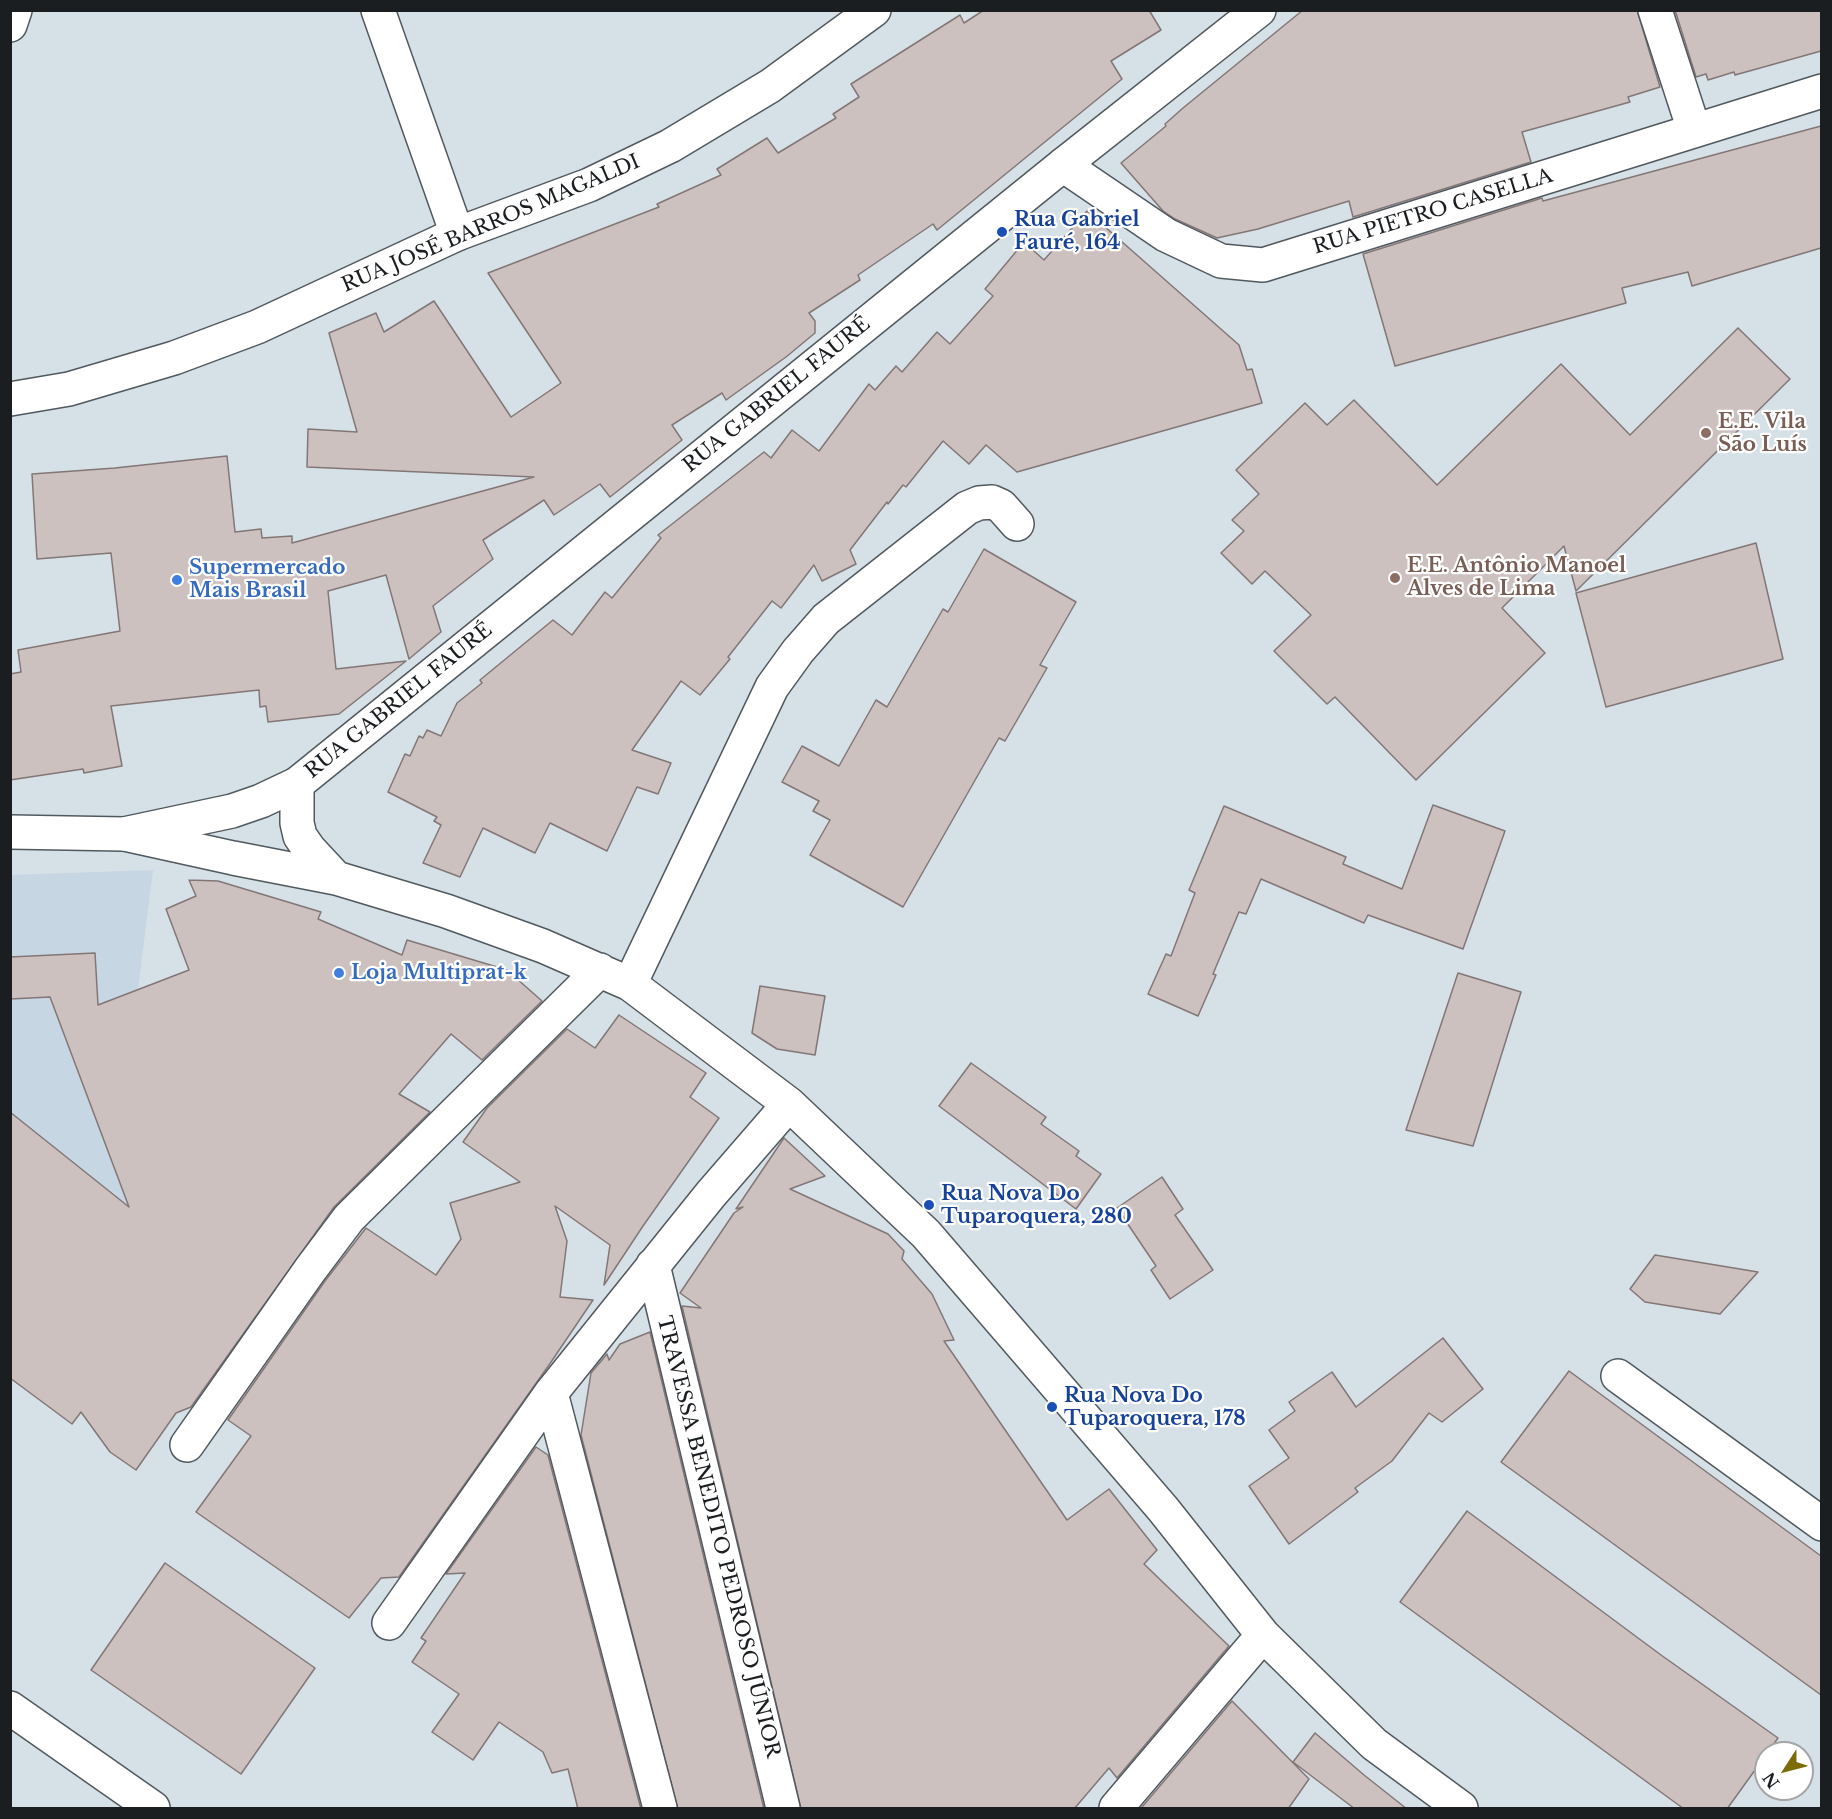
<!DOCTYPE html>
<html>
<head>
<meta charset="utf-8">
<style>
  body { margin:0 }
  #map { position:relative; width:1832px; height:1819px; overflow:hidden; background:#d6e0e7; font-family:"Libre Baskerville",serif }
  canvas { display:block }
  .frame { position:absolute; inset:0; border:12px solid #1a1e20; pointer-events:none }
  .north { position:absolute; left:1754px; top:1741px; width:60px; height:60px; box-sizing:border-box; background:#fff; border:2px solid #a3a5a6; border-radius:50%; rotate:234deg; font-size:16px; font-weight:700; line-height:24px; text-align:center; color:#1a1e20 }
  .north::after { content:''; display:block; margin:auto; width:21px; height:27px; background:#7c6c07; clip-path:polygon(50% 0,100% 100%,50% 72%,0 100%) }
</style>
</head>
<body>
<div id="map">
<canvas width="1832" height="1819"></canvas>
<div class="frame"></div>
<div class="north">N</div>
</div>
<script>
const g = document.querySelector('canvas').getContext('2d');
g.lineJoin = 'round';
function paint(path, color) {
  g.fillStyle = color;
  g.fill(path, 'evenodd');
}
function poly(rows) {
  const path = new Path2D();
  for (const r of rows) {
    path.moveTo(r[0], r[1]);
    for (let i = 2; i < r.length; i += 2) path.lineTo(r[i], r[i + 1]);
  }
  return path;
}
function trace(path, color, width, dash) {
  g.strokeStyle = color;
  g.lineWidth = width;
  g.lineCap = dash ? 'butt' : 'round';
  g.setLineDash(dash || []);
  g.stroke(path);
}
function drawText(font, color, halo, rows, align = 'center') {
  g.font = font + ' "Libre Baskerville",serif';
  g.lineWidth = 4.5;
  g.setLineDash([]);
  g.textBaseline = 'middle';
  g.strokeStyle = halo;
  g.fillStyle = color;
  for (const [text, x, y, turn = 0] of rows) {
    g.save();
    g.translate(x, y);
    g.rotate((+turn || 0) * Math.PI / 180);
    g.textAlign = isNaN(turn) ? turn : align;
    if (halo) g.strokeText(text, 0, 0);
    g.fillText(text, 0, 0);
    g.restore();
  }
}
const built = poly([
  [153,870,138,989,203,1156,42,1401,11,1380,10,875]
]);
const building = poly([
  [984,10,1149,10,1161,30,1111,61,1122,79,937,230,933,224,858,275,860,280,809,313,815,321,815,333,786,357,726,400,722,393,672,425,682,440,610,497,600,484,554,515,544,500,483,540,493,559,433,606,441,632,409,659,386,575,328,591,336,669,406,661,339,714,268,722,266,706,260,707,259,690,111,706,122,766,84,773,83,769,10,780,10,674,21,672,18,650,120,631,111,553,37,559,32,474,115,468,227,456,235,532,261,529,262,538,292,536,292,543,534,477,307,467,308,429,357,432,329,333,376,313,384,332,434,301,511,417,561,383,488,273,659,207,657,204,721,175,717,169,767,138,778,153,836,118,833,114,859,97,851,84,960,15,964,23,984,10],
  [1303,10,1637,10,1660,87,1628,97,1630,102,1522,132,1531,162,1353,217,1349,201,1258,229,1217,238,1175,219,1163,211,1121,163,1166,126,1165,124,1183,108,1303,10],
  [1675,10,1821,10,1821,51,1735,75,1734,72,1708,80,1706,74,1696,77,1675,10],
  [1821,126,1821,248,1692,286,1688,272,1622,288,1626,303,1395,366,1363,254,1542,198,1543,201,1821,126],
  [1087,211,1239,345,1247,370,1252,369,1262,403,1017,472,986,445,969,464,943,441,906,487,903,485,888,504,887,502,850,550,856,564,822,581,814,565,781,608,772,601,728,657,730,659,700,695,681,681,632,750,671,763,658,794,637,787,607,851,550,823,535,853,483,828,460,877,423,863,441,825,434,821,437,817,388,792,405,754,410,756,419,736,423,738,427,730,441,736,457,703,482,683,480,680,553,620,572,635,605,592,612,598,661,538,658,535,764,452,771,458,792,430,819,451,869,384,875,390,896,366,902,372,937,332,950,344,993,296,985,289,1024,242,1044,260,1087,211],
  [1738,328,1790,379,1576,591,1564,546,1502,608,1545,653,1416,780,1335,697,1327,704,1274,651,1311,615,1265,571,1252,584,1221,553,1244,531,1232,520,1259,494,1236,470,1305,403,1327,425,1354,400,1437,485,1561,364,1630,435,1738,328],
  [1756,543,1783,659,1606,707,1576,593,1756,543],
  [984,549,1076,602,1040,665,1047,668,1005,741,999,738,903,907,810,855,830,820,813,811,819,801,782,782,802,746,839,766,876,700,887,707,943,609,948,612,984,549],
  [1433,805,1505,831,1463,949,1368,915,1364,923,1261,879,1246,914,1239,912,1213,974,1216,975,1198,1016,1148,994,1166,954,1171,956,1195,893,1189,890,1224,806,1346,857,1343,864,1402,889,1433,805],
  [189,880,218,881,321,912,318,919,402,955,407,940,507,970,542,1001,482,1060,451,1034,399,1094,430,1112,334,1207,191,1407,176,1413,136,1470,110,1452,81,1412,72,1424,10,1378,10,1112,129,1207,50,997,10,999,10,957,95,953,98,1005,189,970,166,909,196,896,189,880],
  [1458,973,1521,992,1473,1146,1406,1130,1458,973],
  [760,986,825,996,815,1055,777,1049,752,1033,760,986],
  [619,1015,706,1073,690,1097,719,1118,643,1226,604,1285,610,1245,555,1206,567,1241,560,1297,593,1300,549,1365,399,1577,381,1578,349,1618,196,1512,251,1436,228,1420,325,1281,366,1228,436,1275,461,1239,450,1203,520,1182,463,1142,487,1108,567,1029,595,1048,619,1015],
  [971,1063,1046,1117,1041,1124,1079,1151,1076,1156,1101,1174,1076,1209,939,1106,971,1063],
  [784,1138,825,1176,790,1189,888,1234,904,1251,902,1259,932,1294,954,1340,944,1341,1067,1520,1109,1489,1157,1550,1144,1564,1229,1646,1117,1778,1109,1768,1074,1809,801,1809,682,1306,701,1308,680,1293,734,1213,743,1207,736,1209,784,1138],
  [1162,1177,1183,1209,1175,1215,1213,1270,1170,1299,1151,1270,1156,1266,1117,1208,1162,1177],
  [1655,1255,1758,1272,1720,1314,1645,1302,1630,1289,1655,1255],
  [650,1332,764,1809,678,1809,581,1435,591,1373,607,1354,609,1360,620,1344,650,1332],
  [1443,1338,1483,1389,1442,1422,1429,1413,1392,1461,1355,1488,1358,1492,1289,1544,1249,1486,1289,1458,1269,1430,1295,1411,1289,1402,1332,1372,1356,1407,1443,1338],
  [1569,1371,1821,1556,1821,1695,1501,1462,1569,1371],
  [536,1447,548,1455,641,1809,578,1809,568,1769,552,1773,543,1752,499,1722,473,1760,432,1732,459,1694,412,1662,426,1641,421,1638,465,1573,446,1574,536,1447],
  [1467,1511,1661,1655,1778,1738,1727,1809,1684,1809,1400,1602,1467,1511],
  [165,1563,315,1668,241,1774,91,1670,165,1563],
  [1232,1701,1309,1779,1288,1809,1143,1809,1142,1807,1232,1701],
  [1315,1733,1364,1775,1407,1809,1355,1809,1293,1762,1315,1733]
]);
const minor = poly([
  [378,10,457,234],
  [1655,10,1694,130],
  [10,25,15,10],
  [1063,165,1166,235,1221,261,1263,265,1822,91],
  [297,784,297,823,300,836,309,849,336,878],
  [124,834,233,858,336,878,446,911,543,946,630,984,789,1104,926,1234,1163,1509,1263,1635,1374,1744,1461,1808],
  [630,984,772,687,798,651,826,619,967,508,979,503,992,502,1001,506,1017,524],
  [653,1265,783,1808],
  [1618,1376,1822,1524],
  [551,1393,660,1808],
  [187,1445,310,1270,349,1218,600,970],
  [389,1623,551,1393,711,1194,789,1104],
  [10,1708,153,1808],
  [1116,1808,1263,1635]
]);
const major = poly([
  [10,399,69,389,174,358,257,327,457,234,589,185,670,146,770,86,874,10],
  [10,832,124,834,232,811,261,801,297,784,1063,165,1259,10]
]);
const markers = [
  [1002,232,6,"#1a4fb4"],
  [1706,433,6,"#8d6e63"],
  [1395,578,6,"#8d6e63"],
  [177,580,6,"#3f7fe0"],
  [339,973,6,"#3f7fe0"],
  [929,1205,6,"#1a4fb4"],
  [1052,1407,6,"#1a4fb4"]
];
const streetNames = [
  ["RUA PIETRO CASELLA",1433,212,-17],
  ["RUA JOSÉ BARROS MAGALDI",491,224,-23],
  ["RUA GABRIEL FAURÉ",777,395,-39],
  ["RUA GABRIEL FAURÉ",399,701,-39],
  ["TRAVESSA BENEDITO PEDROSO JÚNIOR",718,1537,76]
];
const transitNames = [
  ["Rua Gabriel",1014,220],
  ["Fauré, 164",1014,243],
  ["Rua Nova Do",941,1194],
  ["Tuparoquera, 280",941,1217],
  ["Rua Nova Do",1064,1396],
  ["Tuparoquera, 178",1064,1419]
];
const educationNames = [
  ["E.E. Vila",1718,422],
  ["São Luís",1718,445],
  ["E.E. Antônio Manoel",1407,566],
  ["Alves de Lima",1407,589]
];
const shopNames = [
  ["Supermercado",189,568],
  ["Mais Brasil",189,591],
  ["Loja Multiprat-k",351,973]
];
paint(built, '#c7d6e3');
paint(building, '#cdc1bf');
trace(building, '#827776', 1.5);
trace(minor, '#51595f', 36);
trace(major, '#51595f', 36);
trace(minor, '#fff', 33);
trace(major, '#fff', 33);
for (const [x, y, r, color] of markers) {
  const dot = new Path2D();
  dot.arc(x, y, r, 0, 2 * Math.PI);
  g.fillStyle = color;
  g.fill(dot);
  trace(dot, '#fff', 2);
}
drawText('20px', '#1a1e20', '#fff', streetNames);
drawText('bold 20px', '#164399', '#fff', transitNames, 'left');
drawText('bold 20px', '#785e54', '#fff', educationNames, 'left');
drawText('bold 20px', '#366cbe', '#fff', shopNames, 'left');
</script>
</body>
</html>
